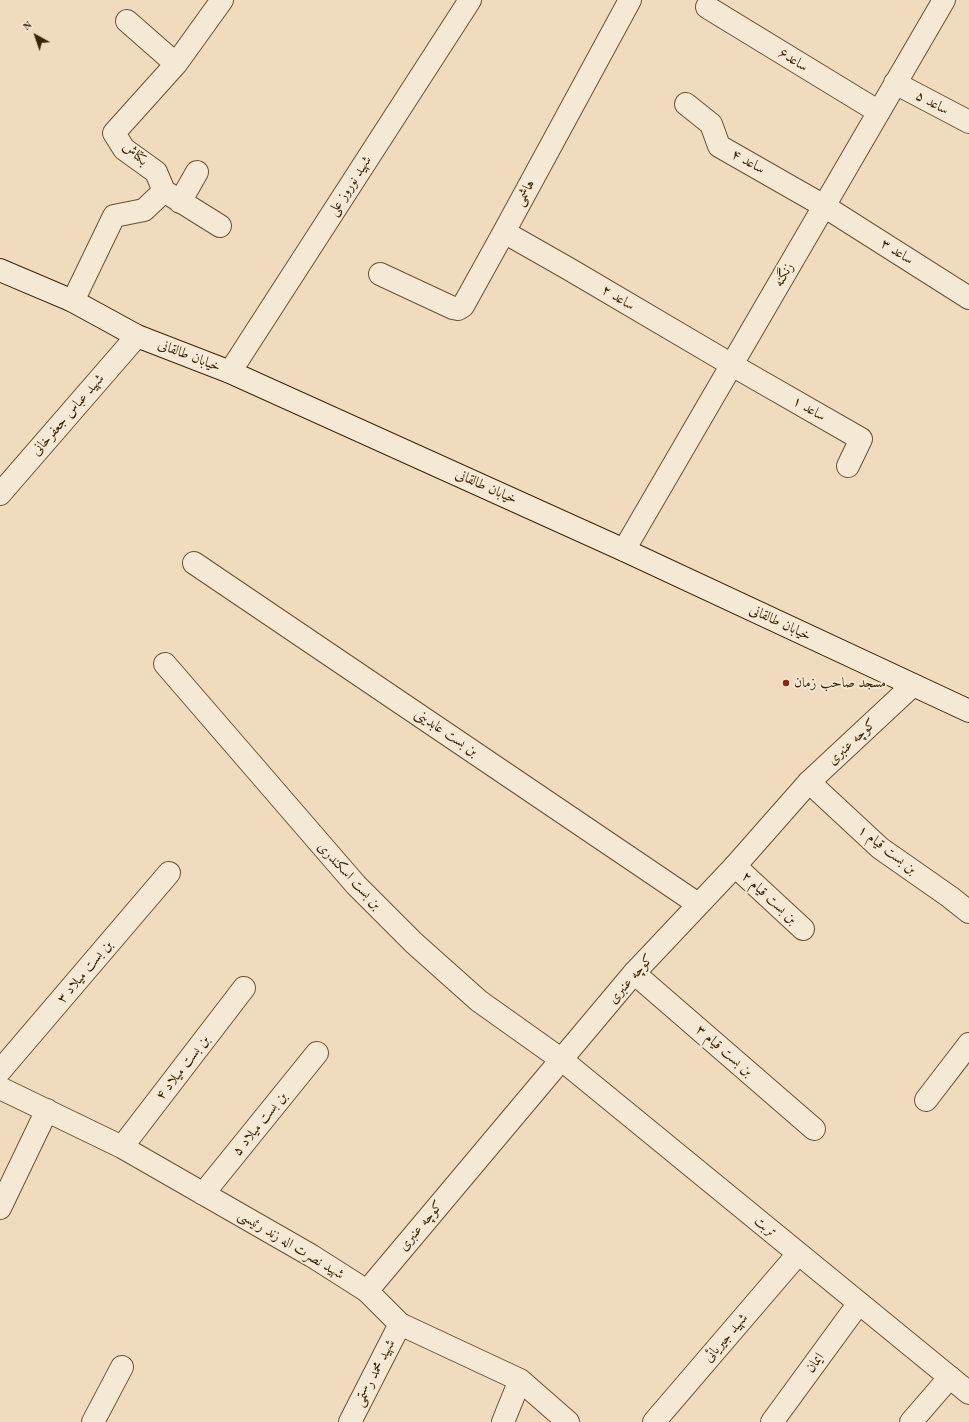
<!DOCTYPE html>
<html>
<head>
<meta charset="utf-8">
<style>
  body { margin:0 }
  #map { position:relative; width:969px; height:1422px; overflow:hidden; background:#f0dbbe; font-family:"Old Standard TT",serif }
  canvas { display:block }
  .north { position:absolute; left:16px; top:16px; width:40px; height:40px; -webkit-text-stroke:3px #f5e8d5; paint-order:stroke; rotate:320deg; font-size:11px; font-weight:700; line-height:16px; text-align:center; color:#3b2403 }
  .north::after { content:''; display:block; margin:auto; width:14px; height:18px; background:#3b2403; clip-path:polygon(50% 0,100% 100%,50% 72%,0 100%) }
</style>
</head>
<body>
<div id="map">
<canvas width="969" height="1422"></canvas>
<div class="north">N</div>
</div>
<script>
const g = document.querySelector('canvas').getContext('2d');
g.lineJoin = 'round';
function poly(rows) {
  const path = new Path2D();
  for (const r of rows) {
    path.moveTo(r[0], r[1]);
    for (let i = 2; i < r.length; i += 2) path.lineTo(r[i], r[i + 1]);
  }
  return path;
}
function trace(path, color, width, dash) {
  g.strokeStyle = color;
  g.lineWidth = width;
  g.lineCap = dash ? 'butt' : 'round';
  g.setLineDash(dash || []);
  g.stroke(path);
}
function drawText(font, color, halo, rows, align = 'center') {
  g.font = font + ' "Old Standard TT",Amiri,serif';
  g.lineWidth = 3.5;
  g.setLineDash([]);
  g.textBaseline = 'middle';
  g.strokeStyle = halo;
  g.fillStyle = color;
  for (const [text, x, y, turn = 0] of rows) {
    g.save();
    g.translate(x, y);
    g.rotate((+turn || 0) * Math.PI / 180);
    g.textAlign = isNaN(turn) ? turn : align;
    if (halo) g.strokeText(text, 0, 0);
    g.fillText(text, 0, 0);
    g.restore();
  }
}
const minor = poly([
  [707,7,879,112],
  [127,21,176,64],
  [895,83,969,122],
  [686,104,711,124,719,146,824,206,969,298],
  [164,191,220,226],
  [180,202,197,172],
  [504,232,569,269,732,365,861,439,848,466],
  [380,274,453,308,458,309,463,306,504,232,630,0],
  [73,301,114,216,144,210,164,191,156,172,124,149,114,133,176,64,222,0],
  [230,372,470,0],
  [0,494,137,336],
  [624,550,944,0],
  [194,563,698,904],
  [165,664,356,885,414,943,479,1001,562,1060,969,1393],
  [809,782,880,848,950,897,969,912],
  [735,866,803,929],
  [634,973,814,1129],
  [0,1071,169,873],
  [0,1088,122,1147,312,1256,367,1291],
  [926,1100,969,1044],
  [122,1147,244,988],
  [203,1194,317,1053],
  [0,1208,47,1110],
  [400,1324,520,1380,568,1422],
  [93,1422,122,1367],
  [503,1422,520,1380],
  [654,1422,798,1254],
  [772,1422,859,1303],
  [911,1422,950,1377]
]);
const tertiary = poly([
  [350,1422,400,1324,367,1291,634,973,735,866,809,782,913,685]
]);
const secondary = poly([
  [0,270,73,301,137,336,230,372,624,550,969,711]
]);
const markers = [
  [786,683,4,"#8f2418"]
];
const streetNames = [
  ["ساعد۶",793,60,32],
  ["ساعد ۵",932,103,28],
  ["بکتاش",135,154,41],
  ["ساعد ۴",748,162,29],
  ["شهید نوروز علی",350,186,-57],
  ["هاشمی",525,193,-62],
  ["ساعد ۳",897,252,32],
  ["زنگنه",784,275,-60],
  ["ساعد ۲",618,298,31],
  ["خیابان طالقانی",189,356,21],
  ["ساعد ۱",809,409,30],
  ["شهید عباس جعفرخانی",68,415,-49],
  ["خیابان طالقانی",486,487,24],
  ["خیابان طالقانی",780,623,25],
  ["بن بست عابدینی",446,733,34],
  ["کوچه عنبری",852,742,-43],
  ["بن بست قیام ۱",887,850,38],
  ["بن بست اسکندری",349,876,47],
  ["بن بست قیام ۲",769,898,43],
  ["بن بست میلاد ۳",85,972,-50],
  ["کوچه عنبری",631,979,-49],
  ["بن بست قیام ۳",724,1051,41],
  ["بن بست میلاد ۴",183,1068,-52],
  ["بن بست میلاد ۵",260,1124,-51],
  ["کوچه عنبری",421,1226,-50],
  ["تربت",765,1227,39],
  ["شهید نصرت اله زند رئیسی",291,1245,31],
  ["شهید جیریائی",726,1338,-49],
  ["ایمان",815,1363,-54],
  ["شهید محمد رستمی",375,1373,-63]
];
const poiNames = [
  ["مسجد صاحب زمان",794,683]
];
trace(minor, '#685232', 24);
trace(tertiary, '#685232', 24);
trace(secondary, '#3b2403', 24);
trace(minor, '#f5e8d5', 22);
trace(tertiary, '#f5e8d5', 22);
trace(secondary, '#f5e8d5', 22);
for (const [x, y, r, color] of markers) {
  const dot = new Path2D();
  dot.arc(x, y, r, 0, 2 * Math.PI);
  g.fillStyle = color;
  g.fill(dot);
  trace(dot, '#f5e8d5', 1.5);
}
drawText('14px', '#3b2403', '#f5e8d5', streetNames);
drawText('14px', '#3b2403', '#f5e8d5', poiNames, 'left');
</script>
</body>
</html>
